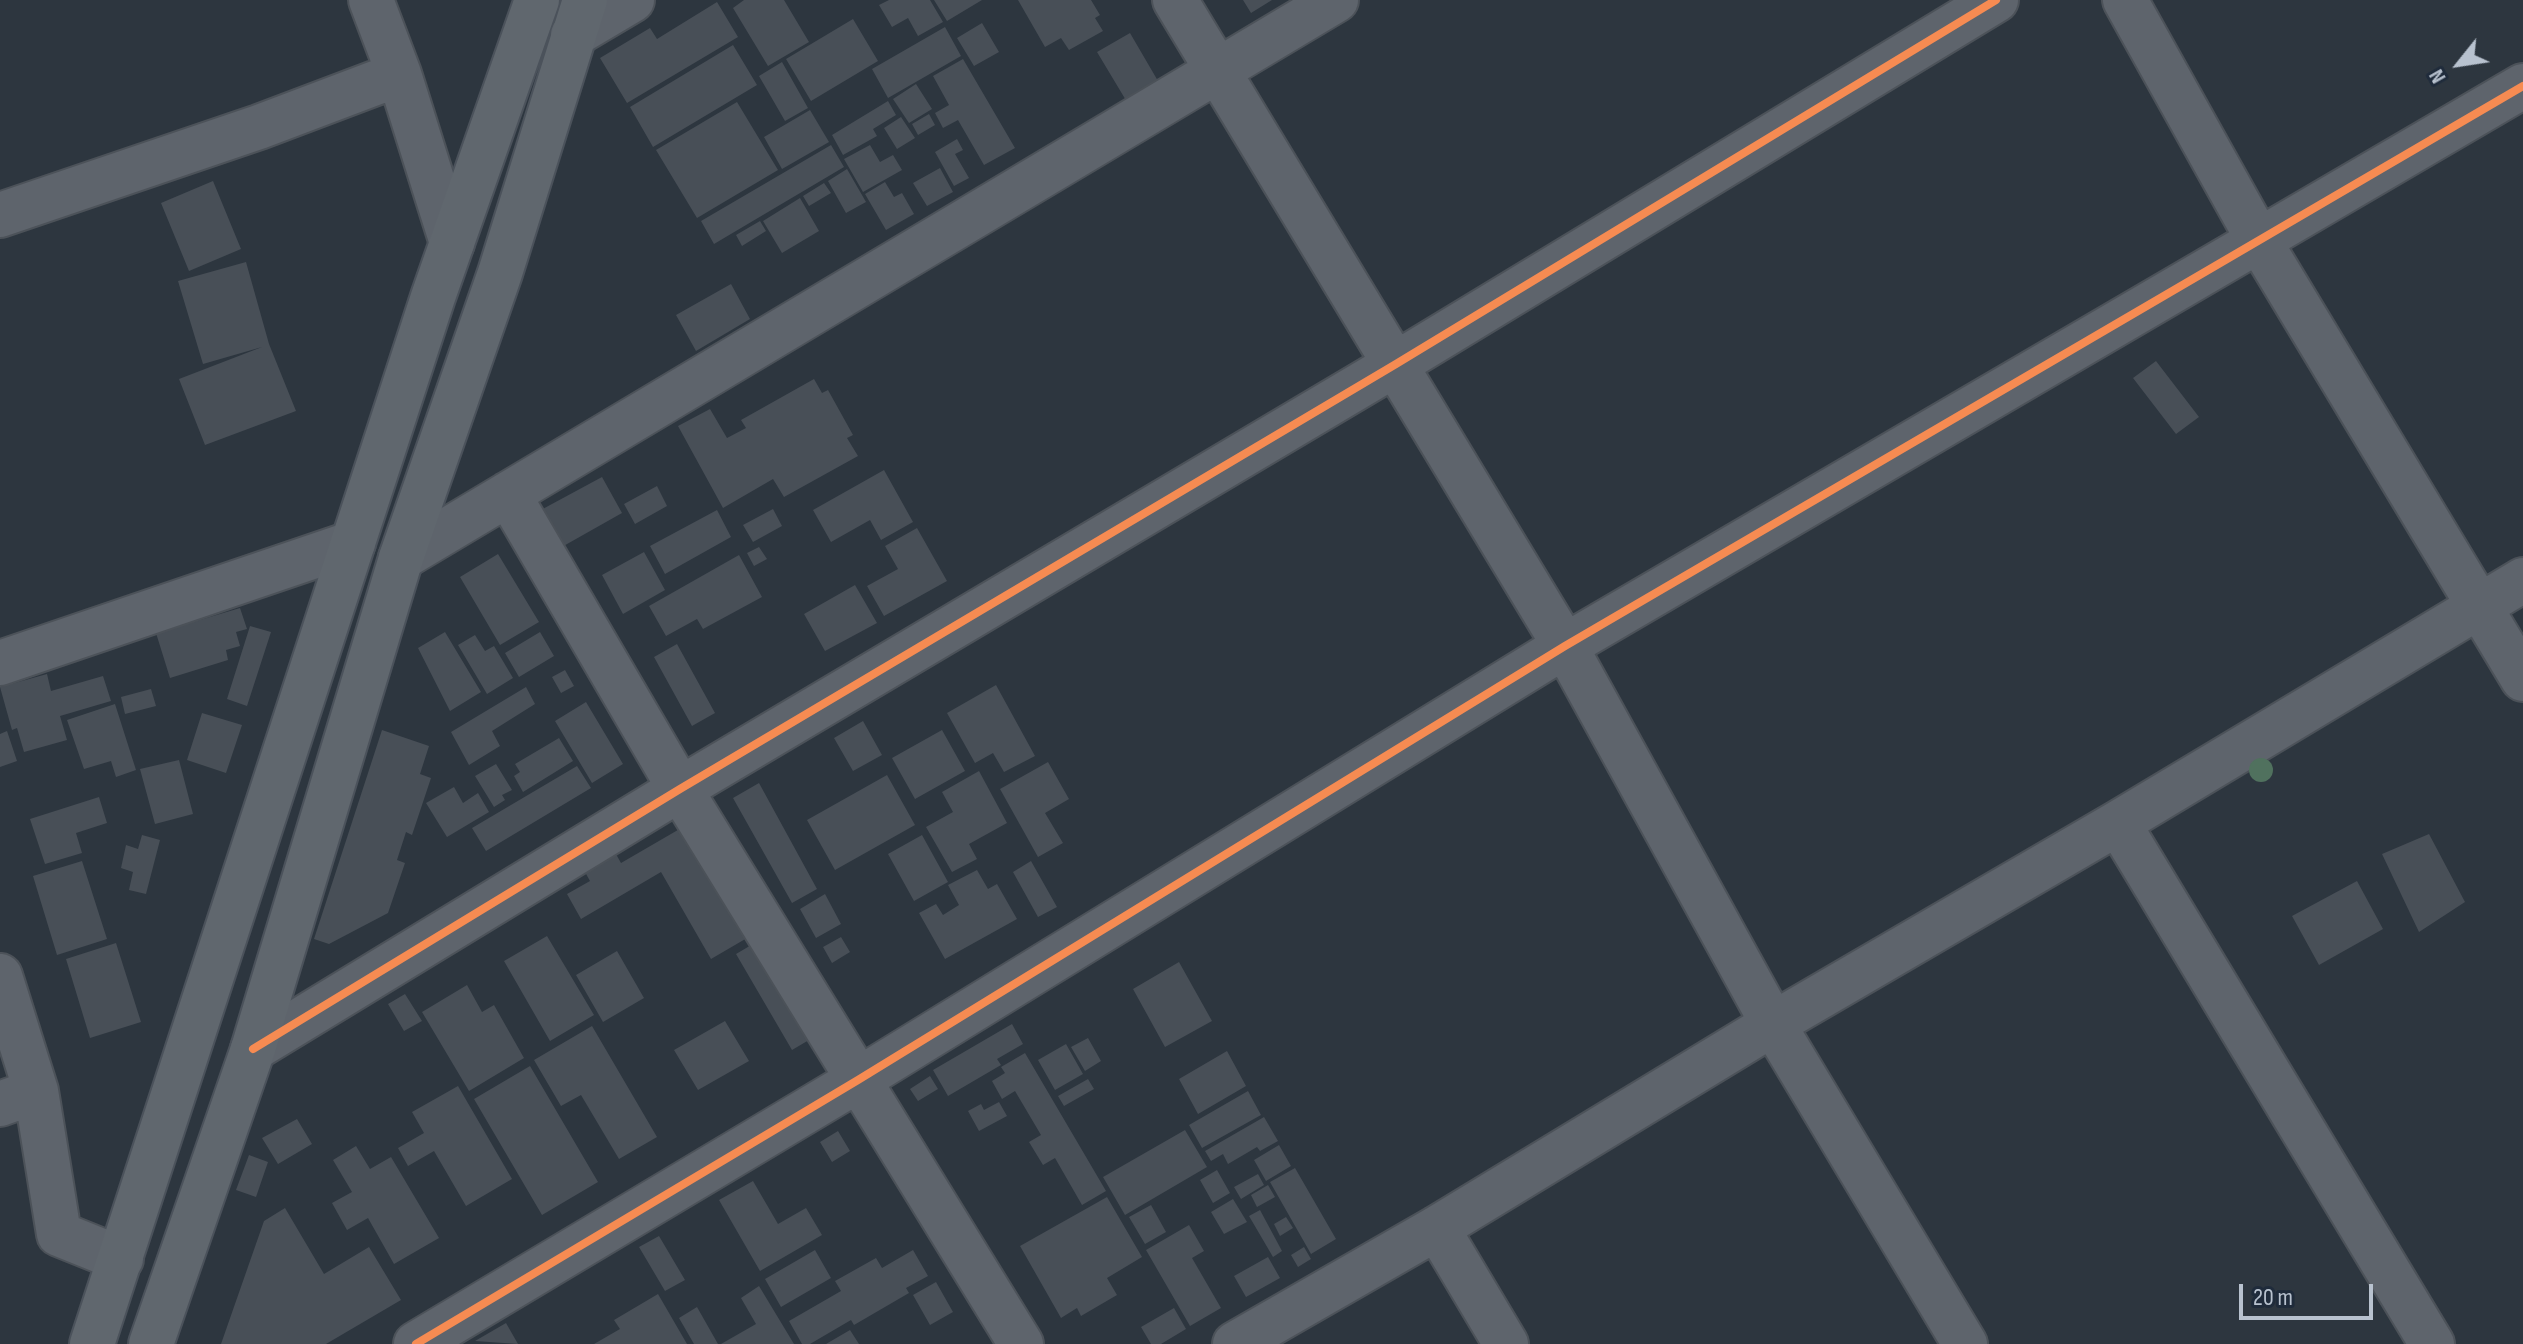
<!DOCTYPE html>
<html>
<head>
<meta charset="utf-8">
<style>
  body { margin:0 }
  #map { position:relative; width:2523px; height:1344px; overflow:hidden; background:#2d363f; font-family:"Sofia Sans Condensed",sans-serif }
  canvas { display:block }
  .north { position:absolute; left:2419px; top:24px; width:80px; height:80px; -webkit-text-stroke:6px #1f2b3b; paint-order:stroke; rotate:240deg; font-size:22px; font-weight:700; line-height:32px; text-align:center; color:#b8c2cf }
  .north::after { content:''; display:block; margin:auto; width:28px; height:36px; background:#b8c2cf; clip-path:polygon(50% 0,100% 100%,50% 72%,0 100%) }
  .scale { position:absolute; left:2239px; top:1284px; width:134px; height:36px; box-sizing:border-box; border:4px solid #b8c2cf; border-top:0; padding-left:10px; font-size:24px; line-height:28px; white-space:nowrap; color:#b8c2cf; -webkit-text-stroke:6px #1f2b3b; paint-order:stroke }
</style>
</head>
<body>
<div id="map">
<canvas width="2523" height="1344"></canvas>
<div class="north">N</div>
<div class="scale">20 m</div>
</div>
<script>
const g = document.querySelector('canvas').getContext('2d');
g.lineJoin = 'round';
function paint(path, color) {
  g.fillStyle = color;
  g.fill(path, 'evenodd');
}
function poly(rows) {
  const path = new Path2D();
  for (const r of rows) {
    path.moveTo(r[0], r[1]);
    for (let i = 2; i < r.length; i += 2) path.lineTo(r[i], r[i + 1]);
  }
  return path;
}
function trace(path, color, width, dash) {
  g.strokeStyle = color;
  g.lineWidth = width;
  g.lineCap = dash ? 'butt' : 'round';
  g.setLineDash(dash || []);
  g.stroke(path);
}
const building = poly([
  [744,0,784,0,809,42,768,66,733,8],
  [889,0,930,0,943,22,918,36,908,18,892,27,879,5],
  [934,0,982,0,947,21],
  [1018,0,1091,0,1100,15,1095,18,1103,31,1069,50,1061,38,1045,47],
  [1243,0,1272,0,1251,13],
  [717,2,738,37,627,103,600,58,650,28,657,39],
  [853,19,878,61,811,101,786,59],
  [982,23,999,52,974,66,957,38],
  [945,27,961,56,888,98,872,69],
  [1130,33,1165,93,1133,112,1097,52],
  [733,45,757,85,653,147,630,107],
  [963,59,1015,148,984,165,958,120,943,128,935,113,949,105,933,76],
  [782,62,808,108,785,121,759,76],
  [916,84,932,109,909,123,893,99],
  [888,101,896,115,873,129,877,136,843,155,832,135],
  [737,102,778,170,697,218,656,150],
  [810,110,829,142,782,169,764,137],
  [929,114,935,125,918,135,912,124],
  [901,117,915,138,897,149,884,128],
  [957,139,963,150,955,154,969,178,954,186,935,152],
  [831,145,844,167,714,244,701,221],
  [870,145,880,162,893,155,902,170,863,192,844,159],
  [940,168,953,192,927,206,913,183],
  [847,169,866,202,846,213,828,181],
  [213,181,241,249,189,271,161,203],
  [885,182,894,197,902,193,914,214,886,230,865,194],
  [824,183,831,193,809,206,803,196],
  [800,198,819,231,782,253,763,221],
  [760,221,766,231,742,246,736,235],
  [246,262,269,344,296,411,205,445,179,379,262,347,203,364,178,281],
  [731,284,750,319,696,351,676,315],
  [2156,361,2199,417,2176,434,2133,378],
  [814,379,822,393,828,390,853,435,847,438,858,456,784,497,773,479,723,508,678,426,710,409,727,438,746,428,741,420],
  [884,470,913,522,881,540,870,520,831,542,813,510],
  [602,477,622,513,560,548,539,511],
  [657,486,667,506,635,524,624,504],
  [773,509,782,526,753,542,743,525],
  [717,510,731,537,665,574,650,546],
  [917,528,947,581,884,616,867,586,898,569,885,546],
  [759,547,767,559,754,566,747,553],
  [644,552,665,590,623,614,602,575],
  [498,554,539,622,500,645,460,577],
  [739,555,762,597,703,629,697,619,666,636,649,606],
  [855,585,877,623,825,651,804,614],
  [240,608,247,629,236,632,240,646,226,650,228,660,170,678,156,633],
  [250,626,271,632,247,706,227,699],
  [445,632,481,692,450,711,418,648],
  [540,632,554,656,519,677,505,653],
  [475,635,485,651,494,646,513,678,487,694,458,645],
  [677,644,715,713,692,726,654,657],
  [565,670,574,686,561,693,552,677],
  [47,674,51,691,103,676,111,701,60,716,67,740,24,752,17,728,12,730,0,687],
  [996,685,1035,756,1004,772,993,753,975,763,947,713],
  [526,687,535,704,492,731,500,746,469,765,451,732],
  [151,689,156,706,125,714,121,697],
  [586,702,623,764,592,783,555,721],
  [115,704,136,770,116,777,111,761,84,769,67,720],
  [202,713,242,725,226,773,187,760],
  [863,721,882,755,853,771,834,738],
  [382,730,429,746,420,774,431,778,412,835,406,832,397,860,405,863,388,913,329,944,314,939],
  [942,730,965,771,915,799,892,758],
  [7,731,17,761,0,767,0,734],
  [559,738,573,761,523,792,514,776,520,772,515,764],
  [179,760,193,814,155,824,140,769],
  [1048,762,1069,799,1045,813,1063,843,1038,857,1000,789],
  [496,764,512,790,502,795,505,800,494,807,475,776],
  [577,766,591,788,486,851,472,828],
  [979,771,1007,823,969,844,977,859,952,872,926,827,953,812,942,792],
  [887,775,915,825,835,870,807,820],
  [759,783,817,889,792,903,733,798],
  [454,787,463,803,478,793,489,812,447,837,426,803],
  [99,797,107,823,76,833,82,853,45,864,30,819],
  [683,827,747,938,711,959,661,872,581,919,567,894,590,881,581,865,612,847,621,863],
  [2429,834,2465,902,2419,932,2382,854],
  [142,835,160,840,146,894,129,890,133,872,121,868,126,845,138,849],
  [922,835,948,882,914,901,888,854],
  [82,861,107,939,57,955,33,876],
  [1031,861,1057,907,1038,917,1013,872],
  [977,870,988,889,997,884,1017,919,945,959,919,913,936,904,943,915,959,905,948,885],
  [2357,881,2383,929,2319,965,2292,916],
  [825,894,841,924,816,938,800,909],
  [547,936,594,1015,550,1041,504,961],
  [841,937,850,952,832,963,823,947],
  [116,943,141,1022,90,1038,66,959],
  [753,944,809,1040,792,1050,736,954],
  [617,951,644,998,603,1022,576,975],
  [1179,962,1212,1021,1165,1047,1133,989],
  [467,985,482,1012,494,1005,524,1058,469,1091,422,1012],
  [405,994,422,1021,404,1031,388,1004],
  [725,1021,749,1061,698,1090,674,1050],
  [1012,1024,1023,1044,997,1059,1001,1065,948,1096,933,1070],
  [592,1026,657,1137,619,1159,581,1095,561,1106,534,1060],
  [1088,1038,1101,1061,1085,1071,1071,1047],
  [1066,1044,1083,1074,1055,1090,1038,1060],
  [1227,1051,1246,1086,1198,1114,1179,1079],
  [1025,1053,1106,1191,1082,1205,1055,1158,1043,1165,1029,1142,1041,1135,1015,1091,1002,1099,992,1081,1005,1073,1001,1067],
  [530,1066,598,1182,542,1215,474,1099],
  [930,1076,938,1089,918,1101,910,1089],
  [1088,1079,1094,1089,1064,1106,1058,1096],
  [458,1086,512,1179,466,1206,434,1151,408,1166,398,1148,424,1133,412,1112],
  [1248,1091,1261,1115,1202,1148,1189,1125],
  [999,1102,1007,1116,979,1131,968,1111,981,1104,984,1110],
  [1264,1117,1278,1141,1260,1151,1257,1147,1228,1164,1223,1154,1211,1161,1205,1151],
  [297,1119,312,1144,278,1164,262,1138],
  [1185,1130,1207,1167,1125,1215,1103,1177],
  [838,1131,850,1151,832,1162,820,1142],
  [1279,1145,1291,1166,1266,1181,1254,1160],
  [356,1146,370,1169,391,1157,439,1238,394,1264,368,1218,347,1230,332,1203,352,1192,333,1160],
  [249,1155,268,1162,256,1197,236,1190],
  [1295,1168,1336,1239,1311,1254,1270,1182],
  [1217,1170,1230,1193,1213,1203,1200,1180],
  [1258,1174,1264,1185,1241,1199,1234,1187],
  [753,1181,778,1224,806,1208,822,1235,760,1271,719,1200],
  [1268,1185,1275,1197,1257,1207,1251,1195],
  [1107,1197,1142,1257,1107,1278,1117,1295,1081,1316,1077,1308,1061,1318,1020,1246],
  [1233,1199,1247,1222,1224,1234,1211,1212],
  [1151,1205,1166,1232,1145,1244,1129,1217],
  [285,1208,324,1274,369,1247,401,1300,326,1344,221,1344,264,1221],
  [1260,1210,1282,1251,1273,1257,1249,1216],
  [1286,1217,1293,1228,1280,1236,1274,1224],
  [1189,1225,1204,1251,1192,1258,1221,1308,1190,1326,1146,1250],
  [659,1236,685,1280,665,1291,639,1247],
  [1304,1247,1311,1259,1298,1267,1291,1255],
  [815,1250,831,1278,781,1307,765,1279],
  [913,1250,928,1276,906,1288,909,1293,854,1325,851,1320,810,1344,802,1344,789,1321,841,1291,835,1281,876,1258,882,1268],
  [1268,1257,1280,1278,1246,1297,1234,1276],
  [936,1282,953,1312,930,1325,913,1295],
  [759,1286,794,1344,721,1344,756,1324,741,1298],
  [658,1294,687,1344,594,1344,620,1329,614,1320],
  [697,1307,718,1344,694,1344,679,1318],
  [1174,1308,1186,1329,1161,1344,1151,1344,1141,1327],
  [506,1323,518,1344,475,1341],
  [850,1330,859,1344,826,1344]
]);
const minor = poly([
  [371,0,399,74,452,243],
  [1175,0,1565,646,1773,1024,1965,1344],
  [2125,0,2258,239,2523,679],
  [573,35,632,0],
  [0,215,259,127,399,74],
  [508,494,680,789,1021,1344],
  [401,558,1336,0],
  [0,663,353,543],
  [2118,823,2432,1344],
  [0,976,36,1091,59,1234,121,1259],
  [253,1049,680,789,1396,364,1996,0],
  [0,1104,36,1091],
  [1437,1228,1506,1344],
  [416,1344,858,1080,1565,646,2523,86],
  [1235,1344,1437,1228,1773,1024,2118,823,2523,580]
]);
const major = poly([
  [92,1344,433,297,537,0],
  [151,1344,253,1049,401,558,500,273,585,0]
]);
const cycleway = poly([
  [253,1049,680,789,1396,364,1996,0],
  [416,1344,858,1080,1565,646,2523,86]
]);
const trees = [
  [2261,770]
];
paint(building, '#484f57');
trace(minor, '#4c5259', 48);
trace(major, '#4b525b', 48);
trace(minor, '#5e646c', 44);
trace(major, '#60676e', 44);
trace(cycleway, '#f68b52', 8);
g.fillStyle = '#50715e';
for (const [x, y] of trees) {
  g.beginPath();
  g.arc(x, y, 12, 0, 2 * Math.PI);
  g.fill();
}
</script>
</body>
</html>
